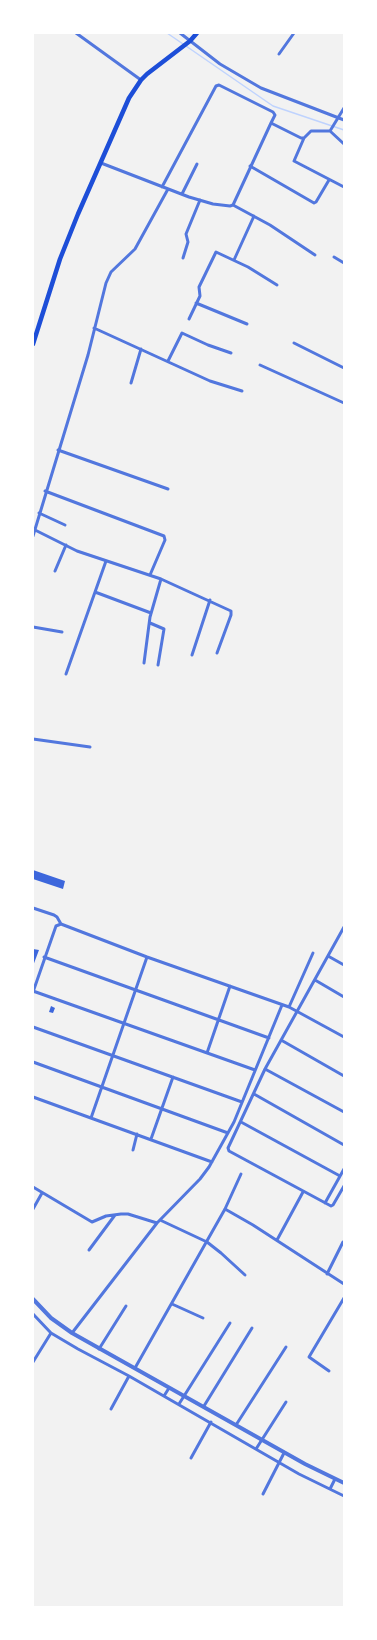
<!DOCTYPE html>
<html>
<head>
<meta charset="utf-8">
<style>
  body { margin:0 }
  #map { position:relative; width:377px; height:1640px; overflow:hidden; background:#f2f2f2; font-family:Jost,sans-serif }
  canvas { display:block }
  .frame { position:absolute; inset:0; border:34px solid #fff; pointer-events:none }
</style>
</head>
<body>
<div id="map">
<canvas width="377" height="1640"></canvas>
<div class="frame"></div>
</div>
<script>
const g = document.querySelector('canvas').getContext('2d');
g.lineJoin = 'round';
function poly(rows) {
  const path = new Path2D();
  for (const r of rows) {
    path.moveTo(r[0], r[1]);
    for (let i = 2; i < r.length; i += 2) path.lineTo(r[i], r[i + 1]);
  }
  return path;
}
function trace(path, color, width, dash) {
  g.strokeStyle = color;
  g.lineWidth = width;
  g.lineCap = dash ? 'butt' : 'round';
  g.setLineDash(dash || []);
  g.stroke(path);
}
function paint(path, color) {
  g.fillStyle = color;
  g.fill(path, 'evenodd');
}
const stream = poly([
  [167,33,183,44],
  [186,46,273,106,344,130]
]);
const building = poly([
  [33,870,65,881,63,889,33,879],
  [33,949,39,950,33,966],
  [51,1006,55,1008,53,1013,49,1012]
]);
const minor = poly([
  [76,33,141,80],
  [180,33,220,64,261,88,344,120],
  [279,54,294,33],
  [330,131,344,108],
  [304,138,294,161,344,187],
  [101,163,189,197,213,204,230,206,233,205,271,123,301,138,304,138,311,131,330,131,344,144],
  [250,166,314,203,316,202,329,180],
  [162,187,216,86,219,85,273,112,275,115,271,123],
  [182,194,197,164],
  [233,205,270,225,315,255],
  [334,257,344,263],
  [183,258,188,242,186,234,200,200],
  [234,260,254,216],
  [196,303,247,324],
  [189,319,200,296,199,287,216,252,248,267,277,285],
  [94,328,210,381,242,391],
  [294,343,344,368],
  [168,361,182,333,208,345,231,353],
  [260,365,344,403],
  [131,383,141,349],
  [58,450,168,489],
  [45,491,164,536,165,540,150,575],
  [39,513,65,525],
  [35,530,77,551,161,579,231,611,231,615,217,653],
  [33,536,88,355,106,283,111,272,135,249,168,189],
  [55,571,66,545],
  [95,592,151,613],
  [150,623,164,629,158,665],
  [33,627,62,632],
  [192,655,210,600],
  [144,663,150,617,161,579],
  [66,674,106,561],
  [33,739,90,747],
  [33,908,54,915,57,917,61,924,147,957,289,1007,344,1037],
  [344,927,265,1069,228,1148,229,1151,331,1206,333,1205,344,1186],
  [328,956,344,965],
  [44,957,269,1038],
  [315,980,344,997],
  [33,991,255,1070],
  [33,992,56,926,61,924],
  [289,1007,313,953],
  [33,1027,242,1102],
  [281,1040,344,1076],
  [207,1053,230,986],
  [33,1062,228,1133],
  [265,1069,344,1112],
  [254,1094,344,1145],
  [33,1097,212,1162],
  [91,1118,147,957],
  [241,1122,340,1176],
  [151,1139,173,1077],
  [133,1150,137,1134],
  [33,1187,92,1222,106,1216,121,1214,128,1214,157,1223],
  [325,1203,344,1169],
  [33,1209,42,1193],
  [225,1209,253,1225,344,1284],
  [160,1220,207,1242,221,1253,245,1275],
  [277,1240,303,1192],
  [89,1250,115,1215],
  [327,1274,343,1242],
  [172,1304,203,1318],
  [33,1314,51,1333,78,1349,129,1376,299,1474,344,1496],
  [72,1333,157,1223,200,1179,209,1167,234,1122,282,1005],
  [99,1349,126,1306],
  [33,1362,51,1333],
  [135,1368,225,1209,241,1174],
  [329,1371,309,1357,344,1298],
  [164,1396,169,1388],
  [179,1404,230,1323],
  [204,1406,252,1328],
  [111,1409,129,1376],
  [236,1425,286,1347],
  [256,1449,286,1402],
  [191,1458,211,1422],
  [330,1489,335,1479],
  [263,1494,284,1453]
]);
const tertiary = poly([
  [33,1299,51,1318,72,1333,305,1464,344,1483]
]);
const secondary = poly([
  [33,344,60,259,78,214,129,98,141,80,147,74,190,41,197,33]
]);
trace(stream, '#bfd3fe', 1.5);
paint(building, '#3d67dc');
trace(minor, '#5277de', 3);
trace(tertiary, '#5277de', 4);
trace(secondary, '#1d4ed8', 4.5);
</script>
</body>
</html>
